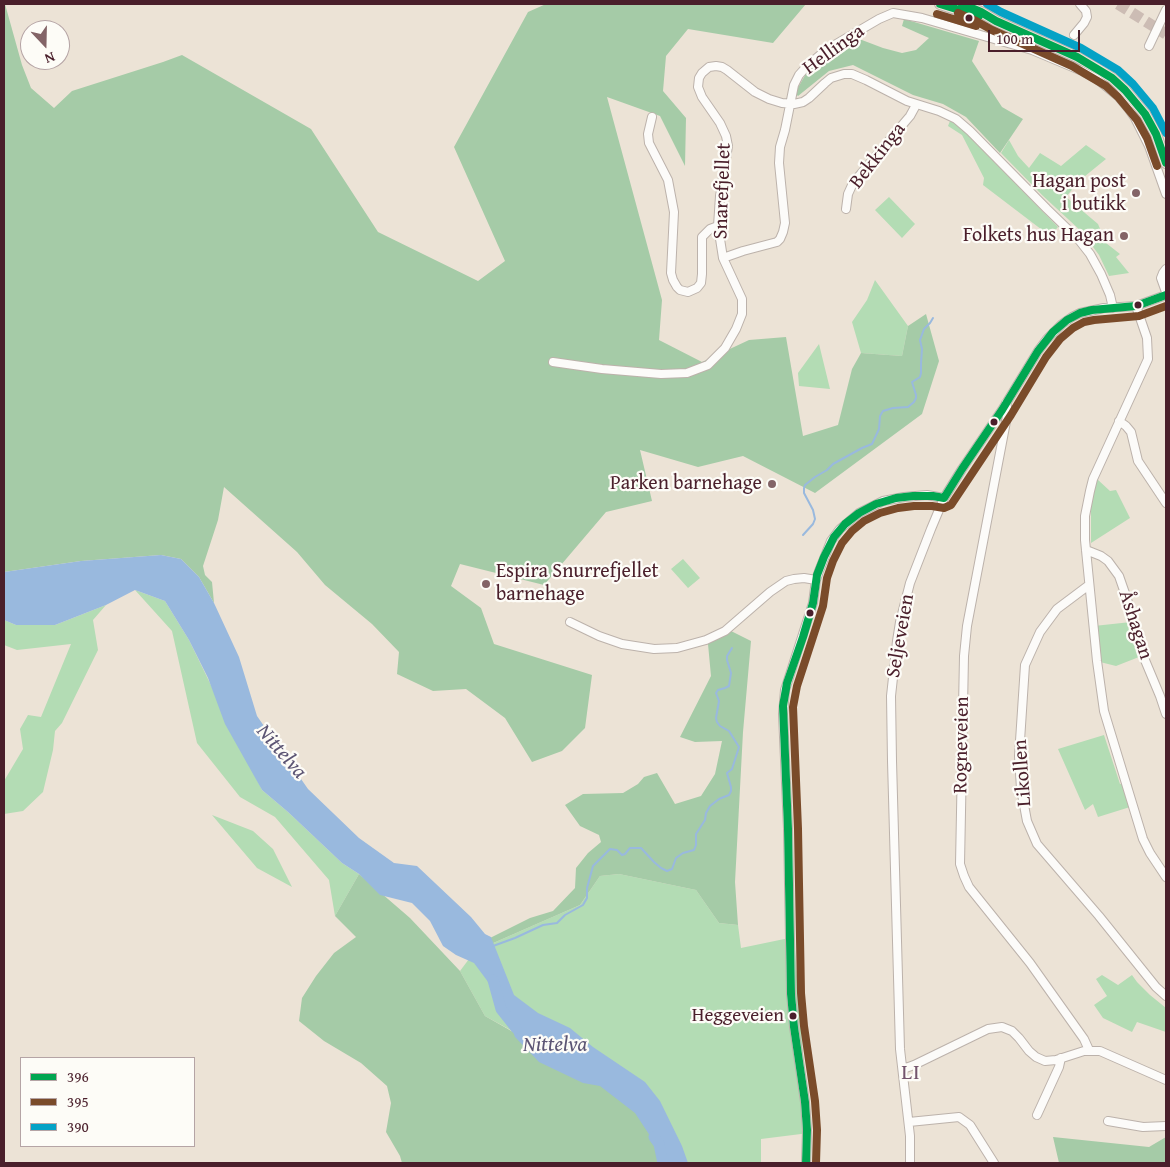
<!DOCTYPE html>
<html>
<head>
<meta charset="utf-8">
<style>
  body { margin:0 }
  #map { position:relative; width:1170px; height:1167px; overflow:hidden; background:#ece3d6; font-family:"Gentium Book Plus",serif }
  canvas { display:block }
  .frame { position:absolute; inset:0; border:5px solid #4a1f2b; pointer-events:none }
  .legend { position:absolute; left:20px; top:1057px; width:175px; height:90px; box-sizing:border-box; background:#fdfcf7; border:1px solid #b5a4a5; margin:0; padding:6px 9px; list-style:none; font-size:15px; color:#4a1f2b }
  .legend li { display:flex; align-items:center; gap:10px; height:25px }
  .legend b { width:25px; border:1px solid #b5a4a5 }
  .north { position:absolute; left:20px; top:20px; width:50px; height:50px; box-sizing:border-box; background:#fdfcf7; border:1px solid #b5a4a5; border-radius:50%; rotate:159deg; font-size:14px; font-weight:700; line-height:20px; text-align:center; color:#4a1f2b }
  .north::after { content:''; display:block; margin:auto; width:18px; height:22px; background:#836467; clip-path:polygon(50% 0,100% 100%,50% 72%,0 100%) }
  .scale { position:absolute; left:988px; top:30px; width:92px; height:22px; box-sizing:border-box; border:2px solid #4a1f2b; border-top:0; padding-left:6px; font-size:15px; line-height:18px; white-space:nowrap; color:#4a1f2b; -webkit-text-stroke:4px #fdfcf7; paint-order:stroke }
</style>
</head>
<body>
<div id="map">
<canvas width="1170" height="1167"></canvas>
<div class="frame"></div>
<ul class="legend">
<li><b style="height:6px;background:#00a651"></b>396</li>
<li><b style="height:6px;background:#7a4b2a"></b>395</li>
<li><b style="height:6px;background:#04a2c6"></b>390</li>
</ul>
<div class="north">N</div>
<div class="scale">100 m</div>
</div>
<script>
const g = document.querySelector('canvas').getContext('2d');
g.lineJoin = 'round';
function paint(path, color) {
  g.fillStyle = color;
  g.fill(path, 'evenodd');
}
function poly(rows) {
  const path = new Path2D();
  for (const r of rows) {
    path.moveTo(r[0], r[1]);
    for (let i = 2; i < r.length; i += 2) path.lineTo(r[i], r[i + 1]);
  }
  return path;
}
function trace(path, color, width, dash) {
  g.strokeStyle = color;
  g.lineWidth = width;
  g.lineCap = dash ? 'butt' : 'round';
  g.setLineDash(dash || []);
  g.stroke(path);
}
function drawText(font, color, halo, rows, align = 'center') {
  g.font = font + ' "Gentium Book Plus",serif';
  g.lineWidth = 4.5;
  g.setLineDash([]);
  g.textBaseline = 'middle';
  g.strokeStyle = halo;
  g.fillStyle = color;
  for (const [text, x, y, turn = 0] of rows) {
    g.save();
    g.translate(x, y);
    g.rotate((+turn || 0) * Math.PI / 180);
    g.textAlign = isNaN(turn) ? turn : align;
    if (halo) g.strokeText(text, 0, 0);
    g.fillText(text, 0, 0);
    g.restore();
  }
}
const green = poly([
  [950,121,957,124,1058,227,1050,236,983,185,984,178,962,135,948,126],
  [1009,140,1018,156,1029,168,1040,153,1061,166,1086,145,1106,159,1079,181,1066,197,1098,224,1106,243,1120,254,1116,257,1129,273,1109,276,1099,255,1082,232,1042,195,1001,153],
  [889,197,915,224,902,238,875,210],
  [875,280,908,326,902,356,861,353,852,322,867,300],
  [819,344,830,389,799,386,798,373],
  [1097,479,1110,491,1116,490,1130,518,1091,543,1091,501],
  [683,559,700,578,688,588,671,569],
  [135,590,165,601,189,640,262,790,288,812,342,863,359,874,335,916,329,880,275,817,240,797,197,743,172,631],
  [106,605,93,620,98,650,62,723,55,731,53,750,43,792,23,811,4,814,4,781,23,749,20,729,28,715,41,717,71,644,17,650,4,645,4,620,16,625,55,625],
  [1131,622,1139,657,1116,666,1096,661,1094,626],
  [1104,735,1120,784,1122,784,1130,807,1098,817,1093,804,1085,810,1058,749],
  [212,815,253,831,273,849,292,887,257,868],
  [619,874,696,890,719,923,738,925,741,948,794,937,809,1133,761,1139,761,1163,663,1163,659,1144,525,1038,485,1016,460,971,475,951,580,905,600,876],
  [1102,975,1118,985,1132,975,1137,982,1150,995,1166,1008,1166,1032,1137,1022,1132,1032,1103,1018,1094,1005,1107,996,1096,979]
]);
const forest = poly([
  [4,4,5,4,22,65,31,88,54,108,72,91,163,62,182,55,311,129,378,232,478,281,505,261,454,147,528,12,546,4,806,4,773,43,688,29,666,56,663,91,686,118,685,166,660,116,607,97,662,300,659,340,702,362,749,340,786,337,803,436,838,425,852,369,861,353,902,356,908,326,926,314,939,361,922,414,815,493,743,456,698,467,640,450,652,501,606,512,544,585,460,564,451,586,481,608,494,644,592,675,585,728,562,751,532,762,505,718,466,689,433,691,397,674,399,652,372,624,325,585,297,552,224,487,218,520,203,566,205,575,212,582,214,603,199,577,181,559,161,555,81,561,4,572],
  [904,19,979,41,972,61,1002,107,1023,119,1000,153,966,117,943,104,913,95,853,65,829,71,798,96,795,93,808,70,831,51,854,37,883,48,902,53,916,50,929,38,902,26],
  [723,627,751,641,743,732,735,882,738,925,719,923,696,890,619,874,600,876,580,905,475,951,488,939,530,918,553,911,575,888,576,868,588,853,601,842,599,835,580,826,565,805,583,794,623,793,638,784,644,777,657,773,675,804,701,796,715,774,722,741,695,742,680,737,711,676,708,644],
  [359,874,410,918,460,971,485,1016,631,1099,659,1144,663,1163,402,1163,400,1156,386,1132,391,1103,387,1086,361,1063,324,1041,299,1021,302,998,316,976,334,953,356,937,335,916],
  [1053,1137,1149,1147,1166,1137,1166,1163,1059,1163]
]);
const water = poly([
  [161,555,181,559,199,577,214,603,239,657,257,716,308,789,359,838,394,863,417,866,471,917,485,934,491,937,514,995,538,1013,570,1028,593,1047,645,1082,660,1101,682,1146,688,1163,664,1163,662,1154,635,1113,600,1086,583,1083,539,1062,515,1037,500,998,474,963,456,955,443,946,430,921,412,903,380,895,359,874,342,863,288,812,262,790,225,724,208,678,189,640,165,601,135,590,106,605,55,625,16,625,4,620,4,572,81,561]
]);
const stream = poly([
  [803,535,813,524,815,519,813,510,804,493,804,488,805,485,815,477,827,470,833,464,862,448,872,444,879,429,880,416,883,411,893,408,908,407,914,402,916,398,916,395,912,382,920,377,921,373,921,363,922,349,920,340,924,329,930,323,933,318],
  [493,946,515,938,543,925,557,923,565,915,583,905,587,898,587,888,593,866,610,849,617,850,622,855,625,854,630,848,641,848,654,862,661,868,667,871,672,869,676,858,683,853,694,850,696,845,696,834,705,820,706,813,710,806,719,799,729,795,731,791,731,787,727,773,732,769,739,747,729,731,720,726,717,722,716,718,719,701,716,693,718,690,725,688,729,686,731,673,727,660,727,656,732,648]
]);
const river = poly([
  [493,980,501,1009,516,1028],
  [654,1137,659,1144,663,1163]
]);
const highwayTunnel = poly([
  [1118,4,1166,34]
]);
const minor = poly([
  [1074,35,1084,23,1087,17,1086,11,1080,4],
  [1149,46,1166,10],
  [652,117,648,134,649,143,668,180,674,212,671,273,673,280,677,287,680,290,688,292,697,288,701,283,702,274,702,237,710,229,718,226],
  [846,209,848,194,853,183,910,116,916,105],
  [723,258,743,251,777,242,780,239,783,232,785,223,779,163,780,147,785,130,794,85,799,75,807,66,826,50,879,19,893,13,922,18,1032,50,1082,71,1097,79,1118,96,1128,108,1135,118,1149,146,1166,194],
  [1166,269,1163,273,1161,278,1166,292],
  [1136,306,1147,338,1148,359,1093,479,1090,491,1085,516,1085,540,1097,661,1104,711,1143,839,1150,853,1166,877],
  [553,362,602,369,661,374,687,373,708,365,725,348,736,329,742,314,742,299,723,258,718,226,720,196,728,146,726,136,720,123,702,97,698,87,699,78,702,73,709,67,716,66,722,67,727,70,755,92,769,99,782,103,794,104,803,102,809,98,825,83,831,78,844,74,852,74,866,80,907,101,939,111,956,119,970,131,1047,209,1079,240,1090,254,1101,274,1110,295,1113,308],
  [1006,403,1008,411,967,626,964,656,960,864,964,876,969,887,1030,963,1084,1039,1089,1050],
  [1119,421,1126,426,1131,432,1138,461,1166,503],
  [1086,550,1101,556,1108,561,1119,576,1127,599,1142,653,1160,696,1166,714],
  [1089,585,1057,609,1040,632,1025,665,1019,756,1021,789,1027,821,1037,844,1099,916,1156,987,1166,996],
  [570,622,599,636,622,644,654,649,677,648,706,640,725,631,770,592,786,581,794,579,804,578,816,580],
  [903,1069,914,1065,988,1029,1002,1027,1012,1031,1019,1038,1029,1051,1036,1057,1045,1061,1056,1060,1084,1051,1100,1051,1166,1080],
  [1037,1115,1059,1067,1061,1058],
  [1108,1121,1143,1127,1166,1126],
  [909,1122,959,1117,970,1125,994,1163],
  [806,1163,807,1130,805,1102,794,1027,791,994,788,829,783,714,785,690,813,603,816,580,819,571,831,541,840,529,859,513,883,501,904,497,927,495,944,498],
  [910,1163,910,1136,900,1049,892,761,891,696,897,641,900,622,910,583,931,529,944,498,962,469,1002,410,1038,351,1047,339,1062,324,1072,317,1080,313,1104,308,1136,306,1166,295]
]);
const major = poly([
  [940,4,971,14],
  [962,4,981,12,996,21,1077,57,1096,68,1112,78,1125,90,1145,114,1156,134,1166,163]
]);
const bus1 = poly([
  [940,4,979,16],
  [962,4,981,12,996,21,1077,57,1112,78,1125,90,1145,114,1156,134,1166,163],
  [806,1163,807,1130,805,1102,794,1027,791,994,788,829,783,706,787,683,803,637,813,603,817,575,824,557,834,537,845,524,859,513,876,504,896,498,913,496,933,496,944,498,962,469,1002,410,1038,351,1053,332,1067,320,1080,313,1092,310,1136,306,1166,295]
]);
const bus2 = poly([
  [958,13,976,21,992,30,1072,66,1106,86,1118,97,1137,120,1147,138,1157,166],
  [937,14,976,26],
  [816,1163,817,1130,815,1101,804,1026,801,993,798,829,793,707,797,686,812,640,823,606,827,578,833,561,842,543,852,531,864,521,880,513,898,508,914,506,932,506,944,508,951,505,1011,415,1046,357,1060,339,1073,328,1084,322,1094,320,1139,316,1166,306]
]);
const bus3 = poly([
  [987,4,1001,12,1081,48,1118,70,1133,84,1153,108,1166,133]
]);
const markers = [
  [969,18,4.5,"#4a1f2b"],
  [1136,193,5,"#836467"],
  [1124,236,5,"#836467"],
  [1138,305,4.5,"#4a1f2b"],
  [994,422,4.5,"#4a1f2b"],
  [772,484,5,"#836467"],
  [486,584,5,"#836467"],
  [810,613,4.5,"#4a1f2b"],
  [793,1016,4.5,"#4a1f2b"]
];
const busNames = [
  ["Heggeveien",784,1016]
];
const streetNames = [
  ["Hellinga",834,50,-36],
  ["Bekkinga",878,156,-52],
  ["Snarefjellet",723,191,-88],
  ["Åshagan",1135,625,72],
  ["Seljeveien",901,636,-80],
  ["Rogneveien",962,745,-89],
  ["Likollen",1023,773,-94]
];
const poiNames = [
  ["Hagan post",1126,182],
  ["i butikk",1126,205],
  ["Folkets hus Hagan",1114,236],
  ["Parken barnehage",762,484],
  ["Espira Snurrefjellet",496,572,"left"],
  ["barnehage",496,595,"left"]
];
const waterNames = [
  ["Nittelva",281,752,49],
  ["Nittelva",555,1046]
];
const quarterNames = [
  ["LI",911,1073]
];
paint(green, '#b3dcb4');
paint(forest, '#a5cba7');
paint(water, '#99b9de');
trace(stream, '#99b9de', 2);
trace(river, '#99b9de', 11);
trace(highwayTunnel, '#ccbcb4', 11, [11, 5.5]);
trace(minor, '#bcb2ab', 10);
trace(major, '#bcb2ab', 12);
trace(minor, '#fcfbf9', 8);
trace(major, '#efe6de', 10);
trace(bus1, '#00a651', 8);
trace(bus2, '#7a4b2a', 8);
trace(bus3, '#04a2c6', 8);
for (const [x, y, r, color] of markers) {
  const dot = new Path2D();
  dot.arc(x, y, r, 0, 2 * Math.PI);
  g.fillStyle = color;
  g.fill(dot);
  trace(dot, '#fdfcf7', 2);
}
drawText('19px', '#4a1f2b', '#fdfcf7', busNames, 'right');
drawText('20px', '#4a1f2b', '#fdfcf7', streetNames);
drawText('20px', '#4a1f2b', '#fdfcf7', poiNames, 'right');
drawText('italic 21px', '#5c5574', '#fdfcf7', waterNames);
g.letterSpacing = '1px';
drawText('22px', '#74556d', '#fdfcf7', quarterNames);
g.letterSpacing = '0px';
</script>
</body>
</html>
